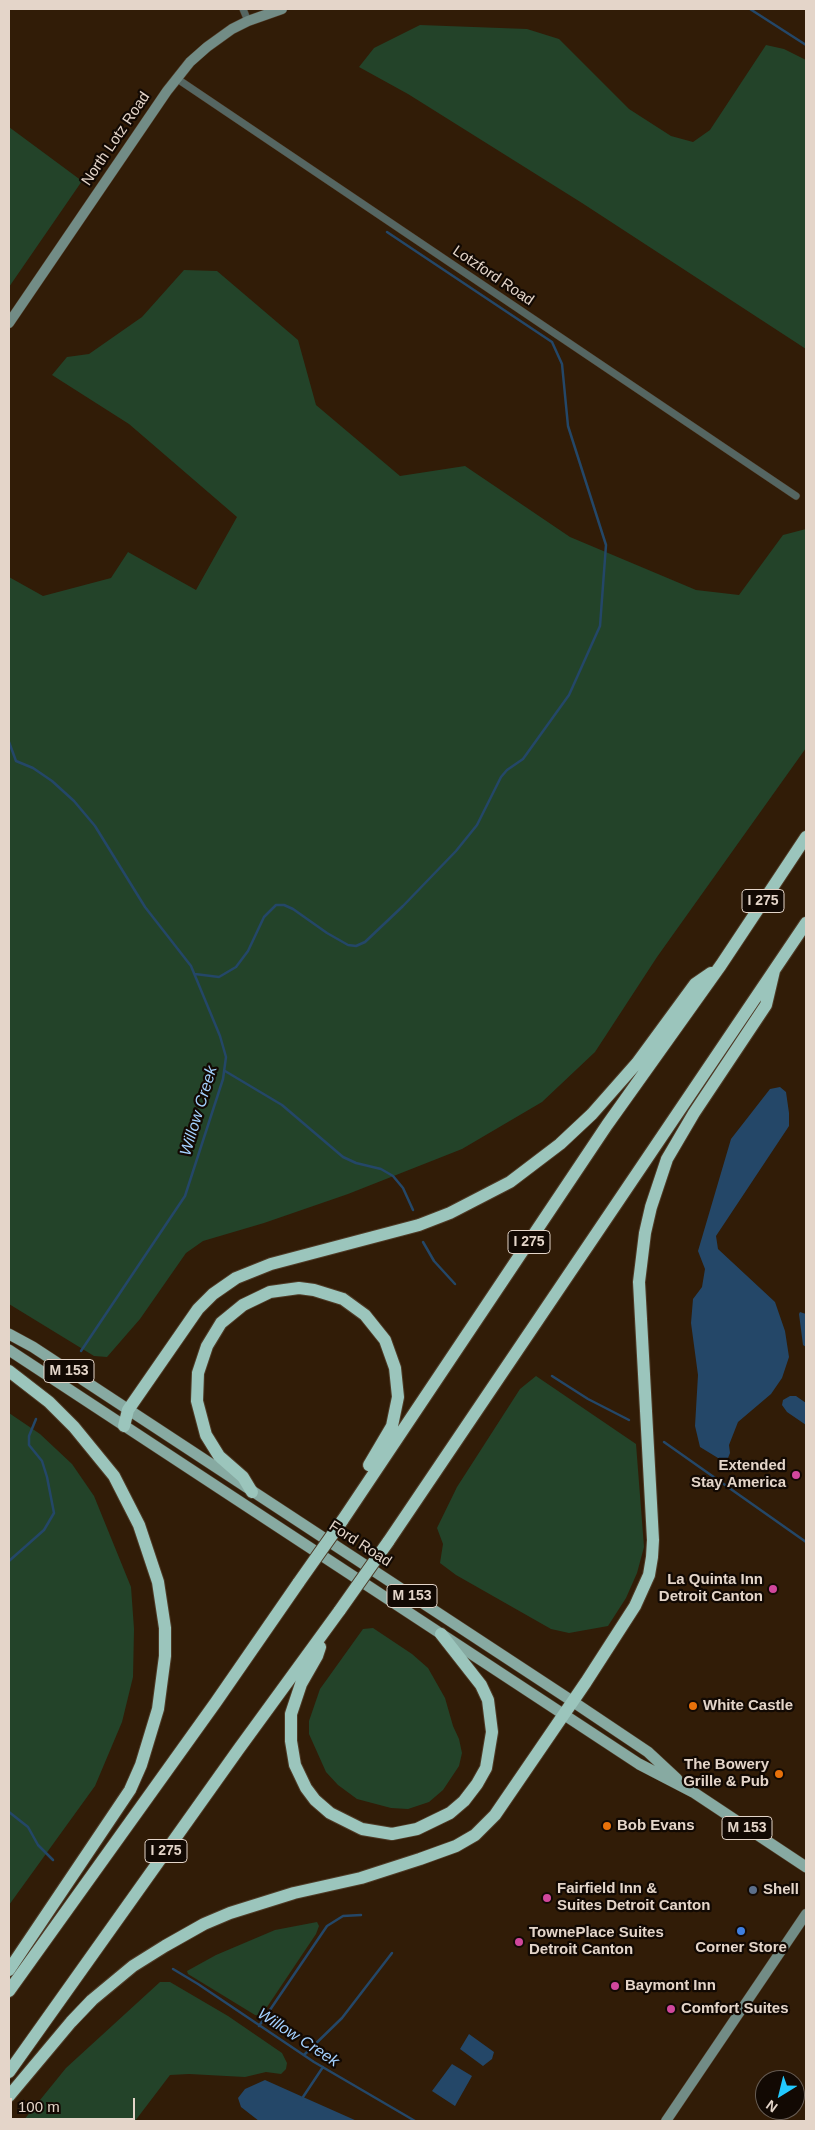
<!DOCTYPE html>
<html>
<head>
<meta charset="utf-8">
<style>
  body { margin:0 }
  #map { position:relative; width:815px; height:2130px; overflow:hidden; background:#311c07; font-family:Arial,sans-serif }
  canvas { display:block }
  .frame { position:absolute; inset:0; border:10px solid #e4d5c9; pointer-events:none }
  .north { position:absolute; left:755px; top:2070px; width:50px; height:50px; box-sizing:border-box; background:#120903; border:1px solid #665b52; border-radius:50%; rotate:216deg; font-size:14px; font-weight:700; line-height:20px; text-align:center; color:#e4d5c9 }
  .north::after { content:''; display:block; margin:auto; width:18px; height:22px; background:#22c9fe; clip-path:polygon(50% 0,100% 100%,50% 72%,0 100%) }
  .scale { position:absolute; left:10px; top:2098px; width:125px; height:22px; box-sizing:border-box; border:2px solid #e4d5c9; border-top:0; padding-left:6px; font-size:15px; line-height:18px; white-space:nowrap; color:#e4d5c9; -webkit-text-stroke:4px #120903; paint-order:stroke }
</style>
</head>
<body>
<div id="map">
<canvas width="815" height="2130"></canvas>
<div class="frame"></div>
<div class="north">N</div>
<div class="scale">100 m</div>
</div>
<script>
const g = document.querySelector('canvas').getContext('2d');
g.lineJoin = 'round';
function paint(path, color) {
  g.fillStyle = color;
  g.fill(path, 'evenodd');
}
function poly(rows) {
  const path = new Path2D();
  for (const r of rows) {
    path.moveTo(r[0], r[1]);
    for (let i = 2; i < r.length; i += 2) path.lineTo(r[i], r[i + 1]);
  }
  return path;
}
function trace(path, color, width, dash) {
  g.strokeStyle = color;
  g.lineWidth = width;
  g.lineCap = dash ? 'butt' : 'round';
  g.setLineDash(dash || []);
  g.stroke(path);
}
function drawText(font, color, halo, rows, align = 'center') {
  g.font = font + ' Arial,sans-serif';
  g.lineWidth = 4.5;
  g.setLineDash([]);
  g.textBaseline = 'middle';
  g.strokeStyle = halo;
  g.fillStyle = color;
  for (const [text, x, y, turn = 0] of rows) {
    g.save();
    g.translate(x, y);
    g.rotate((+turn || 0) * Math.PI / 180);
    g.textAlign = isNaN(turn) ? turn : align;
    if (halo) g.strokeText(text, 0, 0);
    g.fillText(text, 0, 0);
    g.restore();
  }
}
const green = poly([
  [420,25,527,29,559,39,629,109,671,136,693,142,710,130,766,45,784,49,806,60,806,349,582,203,408,94,359,67,374,48],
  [9,127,82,181,9,287],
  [184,270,217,271,298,340,316,405,400,476,465,466,570,537,696,590,739,595,783,535,806,529,806,748,657,957,595,1052,542,1102,462,1149,348,1194,264,1223,203,1241,186,1253,140,1319,107,1357,94,1356,9,1304,9,577,43,596,111,578,128,552,196,590,237,517,129,424,52,375,67,357,89,354,142,317],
  [536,1376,636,1444,644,1547,637,1573,626,1598,608,1626,569,1633,551,1629,456,1575,440,1563,443,1544,437,1528,457,1487,520,1389],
  [9,1413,40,1434,72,1464,94,1496,131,1587,134,1629,133,1677,122,1722,95,1786,9,1905],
  [373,1628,412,1654,428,1668,445,1698,453,1726,459,1739,462,1753,459,1766,443,1790,429,1802,408,1809,391,1808,357,1799,338,1785,326,1772,309,1734,309,1721,320,1689,363,1629],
  [317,1922,319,1926,316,1934,261,2016,255,2015,188,1974,187,1971,216,1955,275,1930],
  [160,1982,170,1982,228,2016,282,2053,287,2063,286,2069,281,2074,266,2072,245,2077,189,2074,170,2075,135,2121,23,2121,66,2068]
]);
const water = poly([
  [780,1087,786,1092,789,1113,789,1126,716,1236,718,1249,775,1302,785,1331,789,1357,782,1378,771,1394,738,1422,729,1445,730,1453,728,1458,718,1458,700,1447,695,1426,698,1375,691,1323,693,1299,702,1287,705,1269,698,1251,731,1139,770,1089],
  [800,1312,806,1314,806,1347,803,1345,799,1314],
  [790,1396,796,1396,806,1403,806,1425,787,1412,782,1405,783,1400],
  [469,2034,494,2052,492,2059,483,2066,460,2049],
  [452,2064,472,2076,455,2106,432,2091],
  [265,2080,303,2097,357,2121,259,2121,241,2107,238,2098,245,2089]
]);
const stream = poly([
  [750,9,806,45],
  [9,742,16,761,33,768,52,781,74,801,95,826,145,907,191,966,220,1036,226,1057,223,1079,185,1196,81,1351],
  [195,974,219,977,236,967,248,951,264,917,276,905,284,905,293,909,327,933,348,945,356,946,365,942,403,906,456,851,477,825,501,777,507,770,523,759,569,695,600,626,606,545,568,426,562,364,552,342,387,232],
  [225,1071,282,1105,343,1157,356,1163,381,1169,393,1176,403,1188,413,1210],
  [423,1242,434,1261,455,1284],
  [552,1376,588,1399,629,1420],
  [664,1442,806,1542],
  [9,1561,44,1530,54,1513,47,1477,42,1461,29,1445,29,1436,36,1419],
  [9,1812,28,1827,38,1845,53,1860],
  [173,1969,198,1984,314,2062,415,2121],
  [259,2026,327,1926,343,1916,361,1915],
  [304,2055,342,2018,392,1953],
  [303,2097,323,2067]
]);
const street = poly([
  [243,9,248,21],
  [176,78,796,496]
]);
const secondary = poly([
  [9,323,167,91,190,62,207,47,232,29,248,21,282,9],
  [666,2121,806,1914]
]);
const primary = poly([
  [9,1334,33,1347,572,1701,648,1752,677,1779],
  [9,1350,563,1714,639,1764,693,1792,806,1867]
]);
const highway = poly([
  [9,1371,49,1402,74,1427,114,1476,139,1525,158,1582,165,1628,165,1656,158,1709,141,1765,130,1790,9,1970],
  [124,1426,128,1410,198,1309,213,1294,236,1278,271,1264,419,1225,450,1213,510,1182,560,1144,592,1114,637,1063,695,984,711,973],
  [252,1492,243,1477,219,1456,206,1435,197,1401,198,1373,207,1346,221,1323,243,1305,270,1292,299,1288,314,1290,343,1299,365,1315,385,1340,395,1368,398,1397,392,1426,369,1465],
  [342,1521,607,1125,721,965,806,837],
  [388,1542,806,923],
  [320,1647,317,1656,301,1684,291,1714,291,1741,295,1765,306,1788,315,1800,330,1813,362,1829,392,1834,417,1829,450,1813,464,1801,477,1784,486,1768,492,1732,488,1700,481,1685,441,1634],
  [9,1991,216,1702,299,1582],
  [9,2072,238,1750,340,1610],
  [9,2096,71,2022,92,2000,133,1966,165,1946,204,1924,230,1913,294,1893,361,1878,420,1859,456,1846,475,1835,495,1815,586,1682,635,1606,649,1575,652,1557,653,1540,639,1282,645,1233,651,1207,667,1159,694,1113,766,1005,774,971]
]);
const highwayBridge = poly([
  [299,1582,342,1521],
  [340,1610,388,1542]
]);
const markers = [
  [796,1475,5,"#d1479c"],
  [773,1589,5,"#d1479c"],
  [693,1706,5,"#e8710a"],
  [779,1774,5,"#e8710a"],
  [607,1826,5,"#e8710a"],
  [753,1890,5,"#5c6f8a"],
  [547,1898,5,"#d1479c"],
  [741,1931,5,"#3f7fe0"],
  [519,1942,5,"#d1479c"],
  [615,1986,5,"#d1479c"],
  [671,2009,5,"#d1479c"]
];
const shields = [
  [763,901,42],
  [529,1242,42],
  [69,1371,50],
  [412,1596,50],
  [747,1828,50],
  [166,1851,42]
];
const shieldNames = [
  ["I 275",763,901],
  ["I 275",529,1242],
  ["M 153",69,1371],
  ["M 153",412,1596],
  ["M 153",747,1828],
  ["I 275",166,1851]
];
const streetNames = [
  ["North Lotz Road",116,139,-56],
  ["Lotzford Road",493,276,34],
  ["Ford Road",360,1544,33]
];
const poiNames = [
  ["Extended",786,1466,"right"],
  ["Stay America",786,1483,"right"],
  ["La Quinta Inn",763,1580,"right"],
  ["Detroit Canton",763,1597,"right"],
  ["White Castle",703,1706],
  ["The Bowery",769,1765,"right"],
  ["Grille & Pub",769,1782,"right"],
  ["Bob Evans",617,1826],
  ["Fairfield Inn &",557,1889],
  ["Suites Detroit Canton",557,1906],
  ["Shell",763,1890],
  ["TownePlace Suites",529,1933],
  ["Detroit Canton",529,1950],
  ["Corner Store",741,1948,"center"],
  ["Baymont Inn",625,1986],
  ["Comfort Suites",681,2009]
];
const waterNames = [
  ["Willow Creek",199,1111,-73],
  ["Willow Creek",298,2038,33]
];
paint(green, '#234329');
paint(water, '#244768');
trace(stream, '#244768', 2.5);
trace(street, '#4e3a26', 8);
trace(secondary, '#4e3a26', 11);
trace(primary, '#4e3a26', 12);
trace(highway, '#4e3a26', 14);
trace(street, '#556662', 7);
trace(secondary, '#728c86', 10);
trace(primary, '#87aaa2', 11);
trace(highway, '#9bc5bc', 12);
trace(highwayBridge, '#4e3a26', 14, []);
trace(highwayBridge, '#9bc5bc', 12);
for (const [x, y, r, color] of markers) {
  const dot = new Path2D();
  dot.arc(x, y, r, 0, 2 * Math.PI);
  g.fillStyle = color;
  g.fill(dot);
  trace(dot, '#120903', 2);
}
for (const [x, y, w] of shields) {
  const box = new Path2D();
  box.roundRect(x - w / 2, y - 11.5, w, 23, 4);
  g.fillStyle = '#120903';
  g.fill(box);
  trace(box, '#e4d5c9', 1);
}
drawText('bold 14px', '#e4d5c9', null, shieldNames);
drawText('15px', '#e4d5c9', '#120903', streetNames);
drawText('bold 15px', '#e4d5c9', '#120903', poiNames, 'left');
drawText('italic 16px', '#a4d1ff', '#120903', waterNames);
</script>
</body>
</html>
